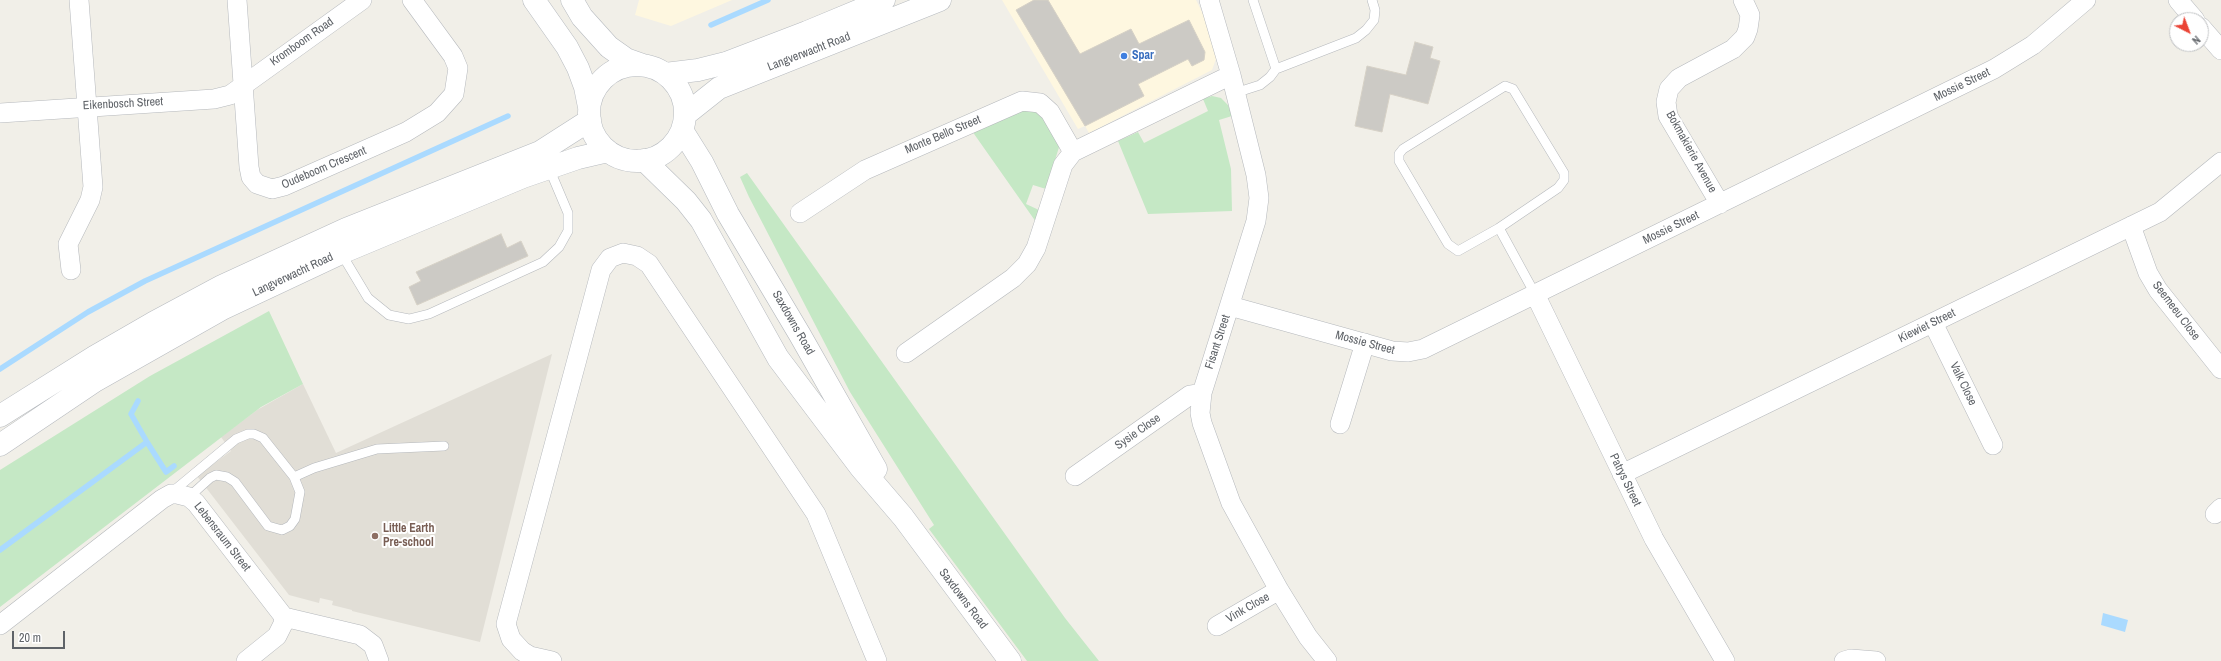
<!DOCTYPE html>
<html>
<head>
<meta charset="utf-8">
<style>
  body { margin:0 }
  #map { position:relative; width:2221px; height:661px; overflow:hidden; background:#f1efe8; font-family:"Archivo Narrow",sans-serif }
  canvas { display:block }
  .north { position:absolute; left:2169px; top:12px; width:40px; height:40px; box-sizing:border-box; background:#fff; border:1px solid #bfc1c3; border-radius:50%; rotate:138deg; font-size:11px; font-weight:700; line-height:16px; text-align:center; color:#5f6368 }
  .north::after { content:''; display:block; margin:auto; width:14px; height:18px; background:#ea4335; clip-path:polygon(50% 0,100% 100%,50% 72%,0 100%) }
  .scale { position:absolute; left:12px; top:631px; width:53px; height:18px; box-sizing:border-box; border:2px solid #5f6368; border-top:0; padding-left:5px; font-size:12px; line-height:14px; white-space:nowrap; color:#5f6368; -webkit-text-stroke:3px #fff; paint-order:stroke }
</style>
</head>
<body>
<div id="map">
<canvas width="2221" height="661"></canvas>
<div class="north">N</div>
<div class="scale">20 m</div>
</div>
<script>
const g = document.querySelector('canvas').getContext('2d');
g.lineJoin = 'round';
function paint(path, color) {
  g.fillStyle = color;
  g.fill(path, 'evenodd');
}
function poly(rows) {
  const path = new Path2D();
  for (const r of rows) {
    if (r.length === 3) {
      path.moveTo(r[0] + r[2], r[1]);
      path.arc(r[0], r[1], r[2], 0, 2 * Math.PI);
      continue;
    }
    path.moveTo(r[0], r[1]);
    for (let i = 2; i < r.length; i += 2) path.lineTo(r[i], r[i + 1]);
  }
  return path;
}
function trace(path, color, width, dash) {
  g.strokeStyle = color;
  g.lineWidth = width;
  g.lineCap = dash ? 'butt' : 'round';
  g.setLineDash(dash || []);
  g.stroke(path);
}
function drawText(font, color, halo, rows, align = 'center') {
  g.font = font + ' "Archivo Narrow",sans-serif';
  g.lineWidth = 4;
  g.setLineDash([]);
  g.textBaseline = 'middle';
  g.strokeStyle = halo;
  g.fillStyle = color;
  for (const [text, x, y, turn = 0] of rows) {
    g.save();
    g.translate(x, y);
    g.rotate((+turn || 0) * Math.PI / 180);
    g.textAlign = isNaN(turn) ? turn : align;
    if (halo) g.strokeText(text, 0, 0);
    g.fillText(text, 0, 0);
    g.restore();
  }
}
const commercial = poly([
  [639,0,732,0,671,26,635,15],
  [1002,0,1196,0,1206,20,1217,56,1212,70,1089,133,1085,126,1078,129]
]);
const education = poly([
  [552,354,480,642,352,611,352,610,332,605,333,601,320,598,319,603,289,595,197,476,231,451,221,437,257,410,303,384,336,453]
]);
const green = poly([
  [1212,96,1221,98,1228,105,1232,116,1219,120,1231,169,1232,211,1148,214,1118,141,1138,132,1144,143,1208,111,1203,99],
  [1022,109,1041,113,1060,144,1046,189,1033,185,1026,204,1039,210,1036,222,972,131],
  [747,173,1065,618,1099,661,1027,661,929,529,934,525,850,392,749,197,740,177],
  [269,311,303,384,261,407,0,607,0,470,150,376]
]);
const water = poly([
  [2103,613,2128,620,2125,632,2101,625]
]);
const stream = poly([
  [711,25,768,0],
  [0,369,88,312,145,281,508,116],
  [147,442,166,472,174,466],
  [0,550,147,442,131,414,138,401]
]);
const building = poly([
  [1034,0,1048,0,1080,54,1131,29,1139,44,1189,20,1205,52,1204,60,1192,66,1188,59,1138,84,1144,96,1085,126,1016,10,1034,0],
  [1415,42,1433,47,1430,58,1440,61,1428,104,1390,94,1382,132,1355,126,1367,66,1406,75,1415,42],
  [501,234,507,248,521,241,528,256,417,305,409,287,421,281,416,272,501,234]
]);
const lane = poly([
  [1253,0,1276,69],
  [1235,93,1260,85,1270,77,1276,69,1356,38,1366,30,1374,20,1375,10,1372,0],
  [1499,228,1558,188,1564,180,1564,173,1513,89,1505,86,1403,149,1399,154,1399,161,1448,244,1458,251,1499,228,1535,294],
  [341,253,368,298,389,315,409,319,429,314,543,262,559,247,568,231,568,213,549,168],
  [294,477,314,468,377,449,444,446],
  [171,493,236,439,248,434,254,434,263,438,294,477,300,492,295,519,290,526,282,530,268,526,235,482,227,477,216,475,210,478,189,497]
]);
const street = poly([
  [237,0,249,167,251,177,257,184,272,189,284,186,406,132,437,113,454,94,458,68,453,56,412,0],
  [1209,0,1231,75,1256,175,1259,198,1256,221,1202,393,1200,413,1202,423,1231,503,1279,590,1308,637,1327,661],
  [2178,0,2195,20],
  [2201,27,2221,50],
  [0,113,214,99,230,95,362,0],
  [1720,204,1668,116,1666,102,1669,89,1679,78,1733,49,1745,37,1748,29,1750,15,1743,0],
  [800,213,865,170,1022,101,1040,103,1050,112,1073,152],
  [2131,226,2148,273,2158,290,2221,369],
  [71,270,68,244,90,200,93,187,79,0],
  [1535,294,1654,539,1725,661],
  [1230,306,1392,351,1408,352,1423,349,1994,69,2033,45,2086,0],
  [1933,323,1993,445],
  [906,353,1013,278,1027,264,1036,248,1063,165,1073,152,1231,75],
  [1340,424,1365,343],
  [1622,474,2160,212,2221,162],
  [1075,476,1190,395,1202,393],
  [2215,514,2221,508],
  [0,625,162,499,171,494,177,494,189,497,196,503,284,617,360,635,373,645,379,661],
  [1217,626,1279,590],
  [246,661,277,636,283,624,284,617],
  [552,661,530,656,522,651,511,639,506,624,601,270,610,258,623,253,637,256,649,264,816,514,877,661],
  [1844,661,1851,659,1876,661]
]);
const secondary = poly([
  [534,0,567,47,578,68,585,87,589,107],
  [572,0,582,17,609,47,626,59,643,65],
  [637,113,48],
  [665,74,698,70,726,63,807,32,884,0],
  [685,115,719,88,940,0],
  [682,130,702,162,728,214,800,335,876,469],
  [644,160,686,201,701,220,778,358,861,468,903,517,1010,661],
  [0,416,94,357,153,323,222,286,346,229,540,152,590,120],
  [0,445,95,381,224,308,341,253,523,177,578,158,608,151]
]);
const markers = [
  [1124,56,4,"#3f7fe0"],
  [375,536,4,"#8d6e63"]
];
const streetNames = [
  ["Kromboom Road",302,42,-35],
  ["Langverwacht Road",809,52,-21],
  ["Mossie Street",1962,85,-26],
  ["Eikenbosch Street",123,104,-3],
  ["Monte Bello Street",943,135,-23],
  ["Bokmakierie Avenue",1691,152,61],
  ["Oudeboom Crescent",324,168,-23],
  ["Mossie Street",1671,228,-26],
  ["Langverwacht Road",293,275,-25],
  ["Seemeeu Close",2176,311,53],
  ["Saxdowns Road",793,323,60],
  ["Kiewiet Street",1927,326,-26],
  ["Fisant Street",1218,342,-72],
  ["Mossie Street",1365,343,15],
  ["Valk Close",1963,384,64],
  ["Sysie Close",1138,432,-35],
  ["Patrys Street",1625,480,64],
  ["Lebensraum Street",222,537,52],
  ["Saxdowns Road",963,599,53],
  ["Vink Close",1248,608,-30]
];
const shopNames = [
  ["Spar",1132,56]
];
const educationNames = [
  ["Little Earth",383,529],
  ["Pre-school",383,543]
];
paint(commercial, '#fef7e0');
paint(education, '#e1ded6');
paint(green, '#c5e8c5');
paint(water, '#aadaff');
trace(stream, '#aadaff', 5.5);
paint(building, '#cccac5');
trace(building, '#d6d1c6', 1);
trace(lane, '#b5b8bc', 10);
trace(street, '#b5b8bc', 20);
trace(secondary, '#b6babf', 23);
trace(lane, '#fff', 9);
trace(street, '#fff', 19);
trace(secondary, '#fff', 22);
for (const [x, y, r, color] of markers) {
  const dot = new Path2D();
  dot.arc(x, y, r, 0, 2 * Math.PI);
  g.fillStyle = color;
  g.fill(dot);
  trace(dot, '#fff', 1.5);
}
drawText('12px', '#5f6368', '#fff', streetNames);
drawText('bold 12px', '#366cbe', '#fff', shopNames, 'left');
drawText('bold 12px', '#785e54', '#fff', educationNames, 'left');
</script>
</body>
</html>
